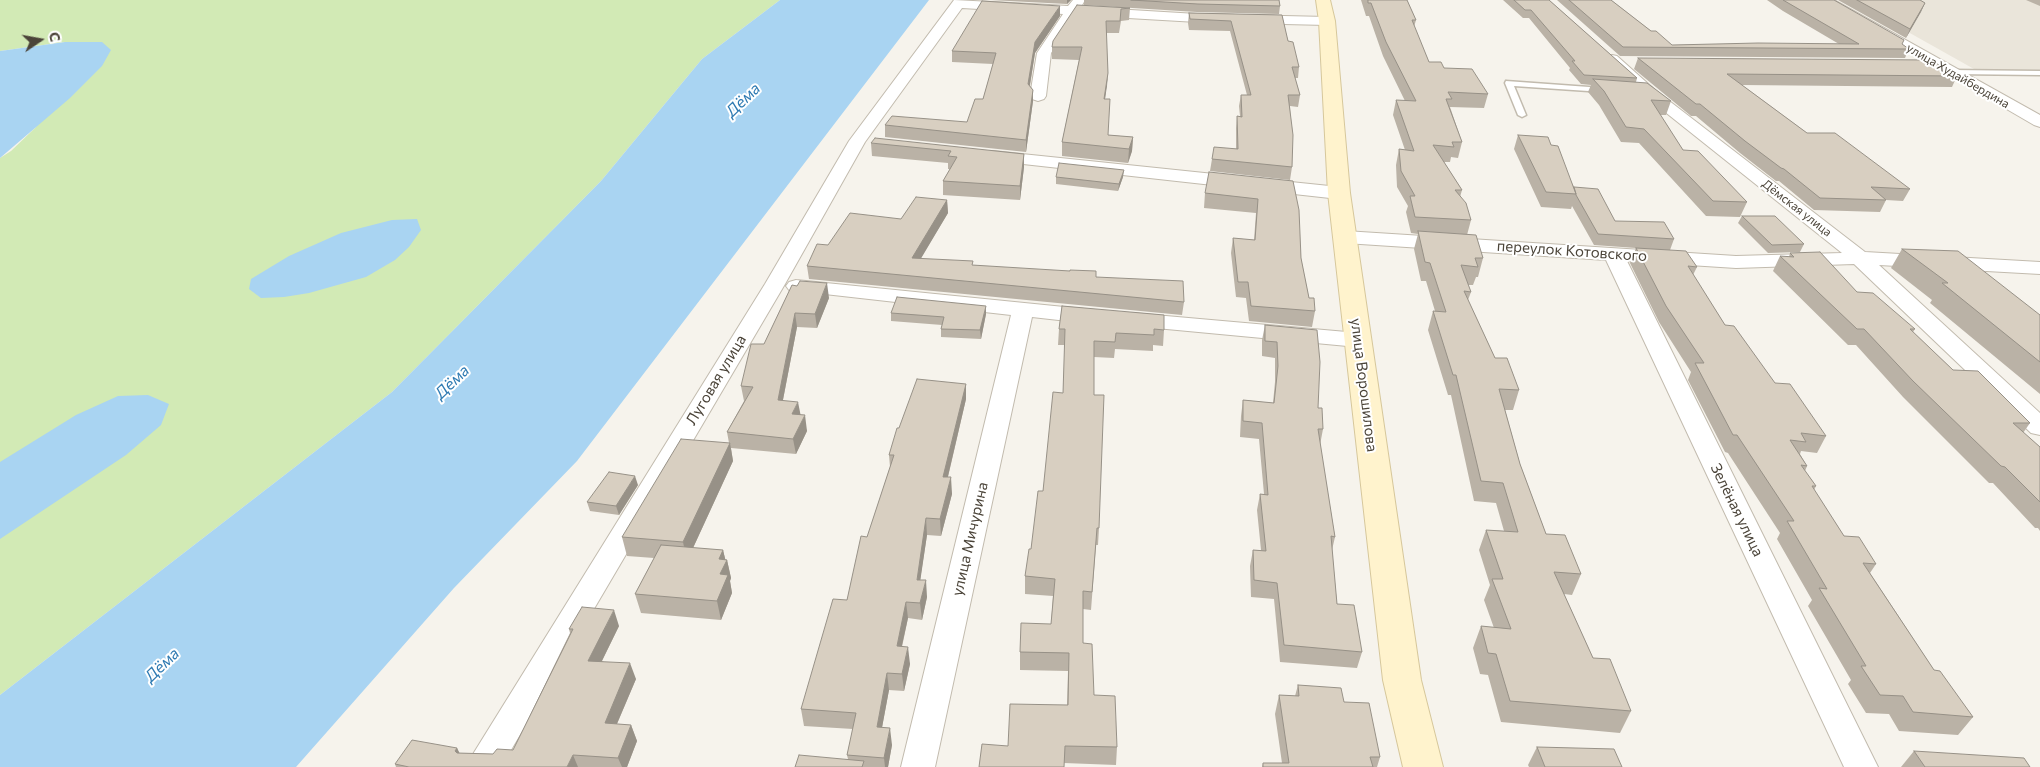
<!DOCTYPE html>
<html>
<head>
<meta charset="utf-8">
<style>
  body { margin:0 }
  #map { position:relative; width:2040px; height:767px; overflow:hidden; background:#f6f3ec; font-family:Commissioner,sans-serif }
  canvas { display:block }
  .north { position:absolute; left:15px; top:15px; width:50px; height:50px; -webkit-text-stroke:4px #fff; paint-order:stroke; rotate:78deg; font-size:14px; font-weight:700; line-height:20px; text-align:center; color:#4b4439 }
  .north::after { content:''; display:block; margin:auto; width:18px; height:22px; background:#4b4439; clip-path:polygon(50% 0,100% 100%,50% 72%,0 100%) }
</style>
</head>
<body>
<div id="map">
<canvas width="2040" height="767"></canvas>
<div class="north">С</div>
</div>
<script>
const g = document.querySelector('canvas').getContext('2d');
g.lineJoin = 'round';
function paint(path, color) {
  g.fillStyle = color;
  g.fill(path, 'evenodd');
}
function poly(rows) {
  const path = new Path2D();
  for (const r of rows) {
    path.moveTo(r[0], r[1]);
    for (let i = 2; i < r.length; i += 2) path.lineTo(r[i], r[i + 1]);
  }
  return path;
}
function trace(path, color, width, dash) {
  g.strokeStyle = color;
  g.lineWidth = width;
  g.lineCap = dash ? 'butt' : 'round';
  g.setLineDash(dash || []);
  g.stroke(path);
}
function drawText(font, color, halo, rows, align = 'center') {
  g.font = font + ' Commissioner,sans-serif';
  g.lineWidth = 4;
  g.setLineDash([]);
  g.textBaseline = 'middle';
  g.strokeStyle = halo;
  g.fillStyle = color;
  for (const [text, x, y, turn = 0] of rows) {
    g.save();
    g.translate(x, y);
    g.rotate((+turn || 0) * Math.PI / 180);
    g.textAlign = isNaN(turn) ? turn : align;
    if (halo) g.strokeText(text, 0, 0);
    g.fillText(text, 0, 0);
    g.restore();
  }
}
const residential = poly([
  [1851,0,2040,0,2040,72,1987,72,1974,69]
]);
const green = poly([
  [0,0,780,0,702,59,601,181,392,392,0,695,0,158,11,151,35,128,102,42,65,42,0,51]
]);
const water = poly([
  [780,0,929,0,577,461,454,588,296,767,0,767,0,695,392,392,601,181,702,59],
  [65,42,102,42,111,50,102,66,70,98,0,158,0,51],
  [417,219,421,230,409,247,395,260,366,277,309,293,284,297,261,298,249,289,251,279,289,256,341,233,392,220],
  [148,395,169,404,161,425,126,455,0,539,0,462,76,415,118,396]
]);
const lane = poly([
  [1950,70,2040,71,2040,75,1953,74,1950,74,1950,70],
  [1506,81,1603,88,1607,90,1603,92,1514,86,1526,115,1522,117,1518,115,1505,83,1506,81]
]);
const street = poly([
  [954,0,1068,6,1073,0,1085,0,1081,7,1197,14,1327,17,1334,21,1327,25,1197,22,1076,15,1051,53,1046,96,1044,99,1038,101,1032,99,1030,96,1037,53,1063,14,962,8,865,142,785,284,501,767,465,767,765,284,849,141,954,0],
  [1819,0,1834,0,2040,115,2040,127,2034,125,1819,0],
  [1612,55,1617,56,1655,90,1865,252,2040,262,2040,274,1879,265,2040,413,2040,435,2031,433,1854,264,1736,268,1627,261,1878,767,1844,767,1606,260,1345,243,1338,241,1335,237,1338,233,1345,231,1736,256,1842,253,1645,96,1607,62,1605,59,1607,56,1612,55],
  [993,151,1339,187,1345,189,1348,193,1345,197,1339,199,987,160,984,156,987,152,993,151],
  [796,280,1094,310,1102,312,1105,317,1102,322,1094,324,1032,317,935,767,901,767,1011,315,789,290,786,286,789,282,796,280],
  [1132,313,1358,333,1366,335,1369,340,1366,345,1358,347,1124,325,1121,320,1124,315,1132,313]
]);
const secondary = poly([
  [1316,0,1330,0,1335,21,1350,193,1421,680,1443,767,1403,767,1383,680,1328,193,1319,21,1316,0]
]);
const wall = poly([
  [990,0,1071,0,1067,4],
  [1084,0,1279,0,1280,6,1279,14,1197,12,1084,5],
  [1361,0,1407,0,1416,20,1414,27,1429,62,1444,68,1488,94,1484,108,1450,107,1462,142,1458,158,1451,157,1450,162,1444,162,1462,190,1460,197,1471,220,1467,235,1483,258,1478,277,1476,277,1473,285,1468,285,1471,292,1468,300,1495,358,1519,390,1513,410,1505,410,1520,464,1546,534,1581,574,1572,595,1564,594,1593,658,1631,711,1620,733,1501,722,1488,675,1480,674,1473,648,1481,626,1494,628,1484,600,1490,585,1479,550,1486,530,1504,531,1496,503,1474,501,1451,395,1448,395,1428,330,1433,311,1435,311,1426,281,1421,281,1414,249,1418,234,1411,233,1406,212,1408,206,1397,187,1396,165,1399,149,1405,150,1393,115,1396,100,1405,101,1383,56,1369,16,1366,16],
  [1503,0,1549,0,1637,78,1636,82,1671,101,1666,115,1660,115,1683,150,1747,202,1740,217,1706,216,1639,143,1621,142,1599,105,1588,92,1591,85,1581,84,1569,70,1570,68,1529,18,1523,18],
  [1557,0,1611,0,1651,31,1672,45,1839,44,1783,11,1767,0,1834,0,1909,49,1905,58,1620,56],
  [1838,0,1920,0,1925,3,1906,38],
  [2026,0,2040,0,2040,6],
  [1077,5,1130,8,1129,20,1121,21,1119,33,1106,33,1108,73,1105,99,1108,135,1133,137,1132,151,1128,163,1062,156,1062,142,1079,60,1052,59,1052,47],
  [1189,13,1282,15,1288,41,1299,67,1298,78,1295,78,1300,95,1298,107,1290,106,1292,167,1290,180,1210,171,1212,159,1236,149,1236,128,1237,116,1240,116,1239,106,1241,95,1247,95,1230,31,1189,30,1188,23],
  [1060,16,1035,53,1030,86,1033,90,1033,101,1026,152,885,137,885,125,967,122,983,99,993,64,952,62,952,51],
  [1638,58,1957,76,1952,87,1742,85,1807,133,1910,189,1903,201,1886,200,1880,212,1814,210,1779,181,1776,181,1740,153,1696,116,1691,116,1634,69],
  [1518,135,1551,145,1574,187,1615,221,1674,239,1670,250,1697,267,1693,275,1725,325,1775,383,1826,436,1817,453,1801,451,1800,454,1807,466,1805,471,1816,486,1814,490,1844,536,1876,564,1870,573,1934,670,1973,717,1958,735,1899,731,1889,714,1866,713,1848,684,1851,680,1808,606,1812,600,1777,539,1780,533,1728,453,1725,452,1688,380,1691,372,1659,322,1630,263,1636,248,1594,245,1572,206,1571,209,1541,207,1514,149],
  [871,143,1024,154,1024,167,1020,200,943,195,943,181,950,169,948,169,948,163,872,156],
  [1056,177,1123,177,1118,191,1056,184],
  [1293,181,1301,258,1309,298,1315,311,1312,327,1249,321,1246,298,1236,297,1231,253,1233,238,1254,240,1256,213,1204,208,1205,193],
  [947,200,948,213,920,259,973,265,1096,277,1184,302,1182,315,809,279,807,266,828,245,901,219],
  [1742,216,1804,244,1800,252,1768,253,1738,223],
  [1902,249,2040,315,2040,394,1930,303,1932,300,1891,268],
  [1790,253,1857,292,1915,329,1913,332,1953,370,2030,423,2023,433,2040,447,2040,531,2038,528,2035,528,1993,483,1989,483,1903,397,1856,345,1848,345,1773,271,1780,256,1789,257],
  [792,285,829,298,817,328,797,327,783,400,800,415,807,431,796,454,731,448,733,461,693,548,723,550,725,559,727,560,731,578,730,581,732,593,721,620,641,613,635,594,654,558,627,556,622,537,729,443,727,432,744,401,741,386,764,344],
  [1062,306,1164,330,1163,346,1153,345,1153,351,1115,349,1114,358,1094,357,1094,395,1099,528,1098,545,1096,545,1091,610,1083,609,1083,643,1094,695,1117,747,1116,765,1064,763,1008,746,1067,705,1068,671,1020,670,1020,652,1051,624,1053,596,1025,594,1025,576,1031,549,1063,393,1065,345,1058,345,1059,329],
  [891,313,986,314,981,339,941,337,941,329,942,325,891,321],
  [1265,325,1317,330,1318,408,1323,429,1320,445,1335,537,1332,550,1337,604,1362,652,1357,668,1280,662,1274,599,1251,597,1250,566,1253,550,1261,550,1257,510,1260,494,1264,494,1259,439,1240,437,1241,416,1243,400,1273,403,1275,382,1275,358,1262,356,1262,340],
  [966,384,966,399,948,477,952,494,941,536,927,535,920,580,927,597,922,620,908,618,902,647,910,664,904,691,889,690,882,727,892,745,888,767,795,767,848,759,847,755,853,729,804,726,801,709,847,600,890,467,889,455,899,428],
  [638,485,619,515,590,511,587,502],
  [619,626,602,661,636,679,617,724,631,725,637,741,627,767,396,767,395,764,457,748,459,753,493,754,513,750,570,633,569,629],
  [1298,685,1344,702,1380,757,1377,767,1262,767,1263,763,1282,763,1275,714,1279,695,1295,696],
  [1537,747,1622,767,1529,767,1528,765],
  [1914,751,2030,767,1901,767]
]);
const shadedWall = poly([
  [1067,0,1071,0,1067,4],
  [1925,3,1921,12,1906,38,1910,29],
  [1060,6,1060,16,1035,53,1028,96,1028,84,1035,42],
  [1108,73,1107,86,1103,112,1104,99],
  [1033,90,1033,101,1026,152,1026,140],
  [1133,137,1132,151,1128,163,1129,149],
  [1024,154,1024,167,1020,200,1020,186],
  [1124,170,1123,177,1118,191,1119,184],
  [947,200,948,213,913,272,912,258],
  [827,283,829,298,817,328,815,314],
  [986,306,986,314,981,339,980,330],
  [795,313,797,327,780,415,778,400],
  [966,384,966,399,944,493,943,477],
  [798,402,801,417,792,414],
  [805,415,807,431,796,454,793,439],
  [730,443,733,461,687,561,683,542],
  [635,476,638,485,619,515,616,506],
  [951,477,952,494,941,536,940,519],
  [926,518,927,535,918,596,917,580],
  [723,550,726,562,727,560,731,578,730,581,732,593,721,620,717,601,720,574,719,559],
  [926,580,927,597,922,620,920,603],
  [906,602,908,618,898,663,897,646],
  [614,610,619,626,594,677,588,661],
  [908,647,910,664,904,691,902,674],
  [630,663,636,679,610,740,605,723],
  [887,673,889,690,879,744,877,727],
  [631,725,637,741,627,767,622,767,618,758],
  [890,728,892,745,888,767,885,767,884,758],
  [457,748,465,764,455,751],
  [573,755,578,767,567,767]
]);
const building = poly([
  [1131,0,1279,0,1280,6,1198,4,1131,0],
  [1368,0,1407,0,1416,20,1412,20,1429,62,1441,62,1444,68,1472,69,1488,94,1448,92,1452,99,1446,99,1462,142,1452,142,1454,147,1433,145,1462,190,1455,190,1466,203,1471,220,1415,217,1410,196,1415,196,1401,171,1399,149,1414,151,1396,100,1416,101,1386,42,1371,3,1368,3,1368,0],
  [1514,0,1549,0,1637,78,1584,75,1572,61,1575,61,1531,10,1525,10,1514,0],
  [1569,0,1611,0,1651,31,1656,31,1672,45,1758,43,1859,44,1783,0,1834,0,1904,40,1902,44,1909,49,1623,47,1569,0],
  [1857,0,1920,0,1925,3,1910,29,1857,0],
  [982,1,1060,6,1035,42,1028,84,1033,90,1026,140,885,125,892,116,967,122,975,99,983,99,996,53,952,51,982,1],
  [1077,5,1130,8,1121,9,1120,21,1106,21,1108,73,1104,99,1110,99,1108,135,1133,137,1129,149,1062,142,1082,47,1052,47,1053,41,1077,5],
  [1189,13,1282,15,1288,41,1293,42,1299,67,1292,67,1300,95,1288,95,1293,135,1292,167,1212,159,1214,147,1238,149,1237,116,1242,117,1241,95,1251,95,1231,21,1190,19,1189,13],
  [1638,58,1931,60,1957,76,1727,74,1807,133,1835,133,1910,189,1871,187,1886,200,1820,198,1784,169,1781,168,1745,141,1700,104,1696,104,1638,58],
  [1593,79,1647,83,1671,101,1651,100,1683,150,1698,151,1747,202,1713,201,1644,129,1626,127,1604,91,1593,79],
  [1518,135,1548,137,1551,145,1558,146,1576,194,1546,192,1518,135],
  [875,138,1024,154,1020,186,943,181,957,157,948,156,951,151,871,143,875,138],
  [1059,163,1124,170,1119,184,1056,177,1059,163],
  [1209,172,1293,181,1299,210,1301,258,1309,298,1314,298,1315,311,1251,306,1248,282,1238,282,1233,238,1255,240,1258,199,1205,193,1209,172],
  [1574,187,1598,189,1615,221,1664,222,1674,239,1598,234,1576,195,1576,194,1574,187],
  [916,197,947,200,912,258,973,261,972,265,1070,271,1070,270,1096,271,1096,277,1183,281,1184,302,807,266,817,244,828,245,850,213,901,219,916,197],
  [1742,216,1775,216,1804,244,1772,245,1742,216],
  [1418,231,1476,235,1483,258,1475,258,1478,267,1461,265,1471,292,1464,291,1495,358,1507,358,1519,390,1499,389,1520,464,1546,534,1565,535,1581,574,1554,572,1593,658,1610,659,1631,711,1510,701,1496,654,1488,653,1481,626,1511,629,1492,579,1503,579,1486,530,1518,532,1503,483,1481,481,1456,375,1453,375,1433,311,1446,312,1430,263,1425,262,1418,231],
  [1636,248,1686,251,1697,267,1688,266,1725,325,1734,326,1775,383,1790,384,1826,436,1801,433,1806,442,1790,440,1807,466,1801,465,1816,486,1812,486,1844,536,1859,537,1876,564,1863,563,1934,670,1940,671,1973,717,1913,712,1903,696,1880,695,1861,666,1866,666,1819,588,1827,589,1787,521,1794,521,1737,435,1733,435,1695,363,1704,363,1666,306,1636,248],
  [1902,249,1958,251,2040,315,2040,362,1942,283,1948,283,1902,249],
  [1820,252,1857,292,1873,293,1915,329,1910,329,1953,370,1978,371,2030,423,2013,423,2040,447,2040,502,2005,467,2001,466,1913,381,1864,329,1857,329,1780,256,1794,257,1790,253,1820,252],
  [800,281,827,283,815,314,795,313,778,400,798,402,792,414,805,415,793,439,727,432,753,387,741,386,751,344,764,344,792,285,797,286,800,281],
  [897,297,986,306,980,330,941,329,944,317,891,313,897,297],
  [1062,306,1164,315,1164,330,1154,329,1154,335,1116,333,1115,342,1094,341,1094,395,1104,395,1099,528,1097,528,1092,592,1083,591,1083,643,1092,644,1094,695,1115,696,1117,747,1065,746,1064,767,979,767,982,744,1008,746,1010,704,1068,705,1069,653,1020,652,1021,623,1051,624,1055,579,1025,576,1029,549,1031,549,1038,491,1043,491,1053,392,1063,393,1065,329,1059,329,1062,306],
  [1265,325,1317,330,1320,362,1318,408,1322,408,1323,429,1318,429,1335,537,1331,536,1337,604,1354,605,1362,652,1284,645,1277,583,1254,580,1253,550,1266,551,1260,494,1268,495,1262,423,1243,421,1243,400,1274,403,1278,366,1277,342,1265,341,1265,325],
  [917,379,966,384,943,477,951,477,940,519,926,518,917,580,926,580,920,603,906,602,897,646,908,647,902,674,887,673,877,727,890,728,884,758,847,755,856,713,801,709,833,599,847,600,861,536,867,537,894,455,889,455,897,428,899,428,917,379],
  [681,439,730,443,683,542,622,537,681,439],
  [609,472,635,476,616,506,587,502,609,472],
  [661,545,723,550,719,559,727,560,720,574,728,575,717,601,635,594,661,545],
  [582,607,614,610,588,661,630,663,605,723,631,725,618,758,573,755,567,767,409,767,395,764,412,740,457,748,455,751,457,753,493,754,497,749,513,750,573,629,569,629,582,607],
  [1298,685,1341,688,1344,702,1369,703,1380,757,1370,757,1373,767,1263,767,1263,763,1289,763,1279,695,1299,696,1298,685],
  [1537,747,1614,749,1622,767,1545,767,1537,747],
  [1914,751,2024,758,2030,767,1925,767,1914,751],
  [799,755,864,761,862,767,795,767,799,755]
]);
const farStreetnames = [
  ["улица Худайбердина",1958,76,30],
  ["Дёмская улица",1797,208,38]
];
const streetNames = [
  ["переулок Котовского",1572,251,4],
  ["Луговая улица",716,380,-59],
  ["улица Ворошилова",1364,385,83],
  ["Зелёная улица",1737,510,64],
  ["улица Мичурина",970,539,-77]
];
const waterNames = [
  ["Дёма",743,100,-44],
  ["Дёма",452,382,-44],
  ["Дёма",162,665,-44]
];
paint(residential, '#eae5da');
paint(green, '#d2eab5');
paint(water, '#a9d4f2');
trace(lane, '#c2bbae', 3);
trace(street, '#c2bbae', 2);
trace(secondary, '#d6c79b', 2);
paint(lane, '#fff');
paint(street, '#fff');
paint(secondary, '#fff3cd');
paint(wall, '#bab2a6');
paint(shadedWall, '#979187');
paint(building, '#d8cfc1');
trace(building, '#979187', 1);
drawText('12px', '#4b4439', '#fff', farStreetnames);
drawText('15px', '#4b4439', '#fff', streetNames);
drawText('italic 16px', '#2e7ab2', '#fff', waterNames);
</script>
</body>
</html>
